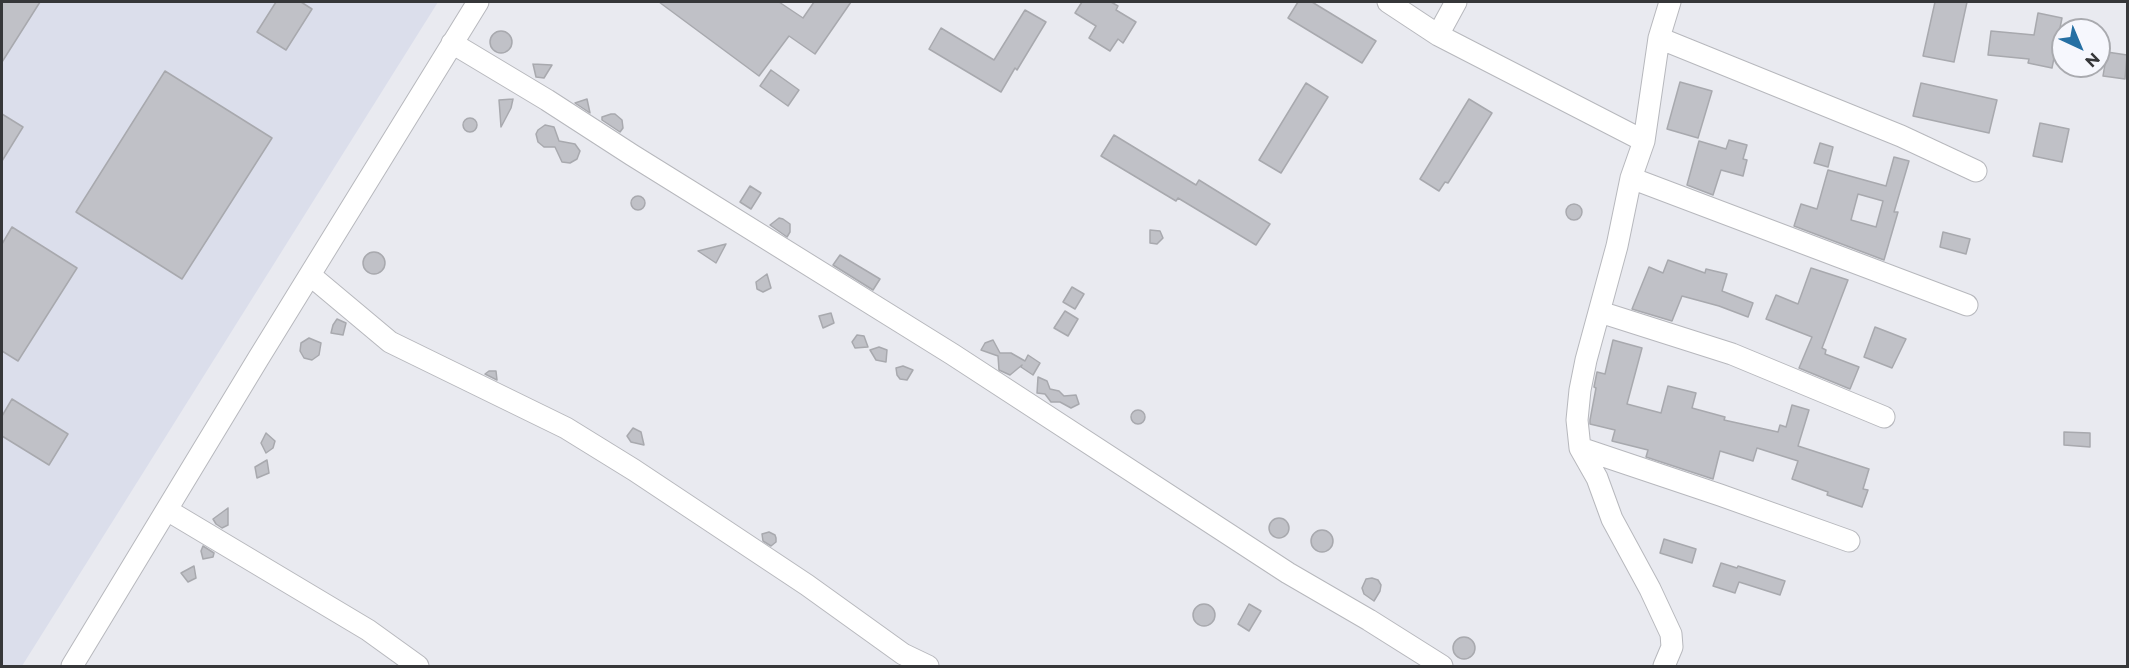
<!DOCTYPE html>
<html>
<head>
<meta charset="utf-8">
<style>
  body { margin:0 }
  #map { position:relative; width:2129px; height:668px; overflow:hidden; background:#e9eaf0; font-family:Montserrat,sans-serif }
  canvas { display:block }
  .frame { position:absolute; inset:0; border:3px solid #363739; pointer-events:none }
  .north { position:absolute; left:2051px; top:18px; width:60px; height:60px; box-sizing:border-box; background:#f6f7fd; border:2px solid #a9aaaf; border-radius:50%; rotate:136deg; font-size:16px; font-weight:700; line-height:24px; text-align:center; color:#363739 }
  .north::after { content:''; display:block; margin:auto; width:21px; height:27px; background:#256fa3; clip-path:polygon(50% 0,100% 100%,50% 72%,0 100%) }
</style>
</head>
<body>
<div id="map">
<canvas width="2129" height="668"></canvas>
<div class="frame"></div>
<div class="north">N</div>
</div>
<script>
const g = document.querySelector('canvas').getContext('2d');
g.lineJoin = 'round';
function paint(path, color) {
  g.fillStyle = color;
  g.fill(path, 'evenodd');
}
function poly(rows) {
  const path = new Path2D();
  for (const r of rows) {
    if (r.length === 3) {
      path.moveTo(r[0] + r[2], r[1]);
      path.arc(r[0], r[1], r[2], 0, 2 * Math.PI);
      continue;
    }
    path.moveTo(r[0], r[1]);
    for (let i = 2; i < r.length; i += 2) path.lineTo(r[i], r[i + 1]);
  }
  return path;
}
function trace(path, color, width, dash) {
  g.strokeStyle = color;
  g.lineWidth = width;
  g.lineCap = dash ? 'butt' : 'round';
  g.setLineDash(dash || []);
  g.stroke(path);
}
const built = poly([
  [2,2,438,2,22,666,2,666]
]);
const building = poly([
  [2,2,40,2,2,62,2,2],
  [276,2,301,2,312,9,286,50,257,32,276,2],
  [659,2,779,2,803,18,814,2,851,2,815,54,789,36,759,76,659,2],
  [1082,2,1111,2,1118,6,1116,10,1136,22,1123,43,1118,39,1110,51,1089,38,1096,26,1075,13,1082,2],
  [1298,2,1312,2,1376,41,1362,63,1288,18,1298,2],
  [1935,2,1967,2,1954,62,1923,56,1935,2],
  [1025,10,1046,22,1017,70,1015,68,1001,92,929,49,941,28,994,60,1025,10],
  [2038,13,2062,18,2052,68,2028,63,2029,59,1988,55,1991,31,2034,35,2038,13],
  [501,42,11],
  [2107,52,2127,55,2125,79,2103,76,2107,52],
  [533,64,552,65,544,78,536,77,533,64],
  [771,70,799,90,788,106,760,86,771,70],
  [165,71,272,138,182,279,76,212,165,71],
  [1680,82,1712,91,1698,138,1667,129,1680,82],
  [1306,83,1328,97,1281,173,1259,160,1306,83],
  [1921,83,1997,100,1989,133,1913,116,1921,83],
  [513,99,511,108,501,127,499,100,513,99],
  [587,99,590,113,575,103,587,99],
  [1469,99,1492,113,1448,183,1445,182,1439,191,1420,179,1469,99],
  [2,114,23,127,2,161,2,114],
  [611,114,615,114,622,120,623,128,620,132,602,120,602,117,611,114],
  [470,125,7],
  [2040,123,2069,129,2062,162,2033,156,2040,123],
  [545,125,554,127,559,141,575,144,580,151,577,159,570,163,562,162,555,147,544,147,538,142,536,134,538,130,545,125],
  [1114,135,1196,185,1199,180,1270,224,1256,245,1178,198,1176,201,1101,156,1114,135],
  [1729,140,1747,145,1743,159,1747,160,1743,176,1721,170,1713,195,1687,185,1699,141,1726,149,1729,140],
  [1820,143,1833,147,1828,167,1814,163,1820,143],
  [1894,157,1909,161,1894,212,1898,212,1884,260,1794,226,1801,204,1817,209,1828,170,1886,186,1894,157],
  [1858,194,1883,201,1876,227,1851,220,1858,194],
  [750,186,761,193,751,209,740,202,750,186],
  [638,203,7],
  [1574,212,8],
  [779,218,783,219,790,224,790,232,787,237,770,225,779,218],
  [12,227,77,268,18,361,2,351,2,244,12,227],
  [1150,230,1160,231,1163,238,1157,244,1150,243,1150,230],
  [1943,232,1970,239,1966,254,1940,247,1943,232],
  [726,244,716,263,698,251,726,244],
  [374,263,11],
  [840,255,880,279,873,290,833,265,840,255],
  [1668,260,1705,273,1706,269,1727,274,1722,291,1753,303,1748,317,1719,306,1682,296,1672,321,1632,309,1649,267,1663,273,1668,260],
  [1811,268,1848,280,1822,348,1826,350,1825,354,1859,367,1850,389,1799,368,1812,337,1766,319,1776,295,1798,304,1811,268],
  [767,274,771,288,763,292,757,289,756,282,767,274],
  [1072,287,1084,294,1075,309,1063,302,1072,287],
  [1065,311,1078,319,1068,336,1054,328,1065,311],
  [831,313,834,323,823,328,819,316,831,313],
  [337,319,346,323,343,335,331,333,333,325,337,319],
  [1875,327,1906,339,1892,368,1864,357,1875,327],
  [857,335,864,336,868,347,855,348,852,342,857,335],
  [309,338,321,343,319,355,312,360,304,358,300,351,301,343,309,338],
  [993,340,1000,353,1011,353,1025,361,1028,355,1040,363,1033,375,1021,367,1022,365,1010,375,999,370,998,356,981,350,985,343,993,340],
  [1613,340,1642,348,1627,404,1661,413,1668,386,1696,393,1692,408,1725,417,1724,420,1778,432,1780,425,1786,427,1792,405,1809,410,1798,446,1869,469,1863,489,1868,490,1862,507,1827,495,1828,492,1792,479,1798,461,1757,448,1753,461,1720,451,1713,479,1646,457,1648,450,1612,441,1615,430,1590,424,1590,420,1596,388,1594,387,1597,372,1605,374,1613,340],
  [879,347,887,350,886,362,876,360,870,350,879,347],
  [903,366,913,370,907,380,900,379,897,375,896,368,903,366],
  [489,371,496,371,497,380,485,374,489,371],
  [1038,377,1047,381,1050,389,1059,391,1064,396,1076,395,1079,404,1071,408,1060,402,1051,402,1045,394,1037,393,1038,377],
  [12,399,68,434,49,465,2,436,2,416,12,399],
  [1138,417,7],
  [633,428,641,432,644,445,631,442,627,436,633,428],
  [2064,432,2090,433,2090,447,2064,445,2064,432],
  [266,433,275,441,273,448,266,453,261,443,266,433],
  [267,460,269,473,257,478,255,467,267,460],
  [228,508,228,525,222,528,216,524,213,519,228,508],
  [1279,528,10],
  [1322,541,11],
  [769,532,775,535,776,538,776,542,771,546,763,541,762,534,769,532],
  [1664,539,1696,549,1692,563,1660,553,1664,539],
  [203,546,214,553,213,557,203,559,201,551,203,546],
  [1721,563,1737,568,1738,566,1785,581,1780,595,1739,582,1735,593,1713,586,1721,563],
  [194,566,196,578,188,582,181,573,194,566],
  [1372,578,1378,580,1381,585,1380,591,1374,601,1364,594,1362,588,1366,579,1372,578],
  [1249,604,1261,611,1249,631,1238,624,1249,604],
  [1204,615,11],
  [1464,648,11]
]);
const street = poly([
  [1388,2,1438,35,1644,141],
  [1438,35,1456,2],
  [1659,38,1901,136,1976,171],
  [452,43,547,100,632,155,952,354,1288,573,1369,620,1442,666],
  [1631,178,1967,305],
  [310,275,390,342,566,428,634,470,807,585,903,654,928,666],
  [1600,312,1732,354,1884,417],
  [1580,448,1720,495,1849,541],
  [167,510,368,630,418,666],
  [72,666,258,359,478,2],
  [1664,666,1672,647,1671,634,1650,589,1612,519,1597,478,1580,448,1577,420,1580,390,1586,360,1617,246,1631,178,1644,141,1659,38,1670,2]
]);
paint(built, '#dbdeeb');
paint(building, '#c0c1c7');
trace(building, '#a8a9ae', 1.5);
trace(street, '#b7b8bd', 23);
trace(street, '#fff', 21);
</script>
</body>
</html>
